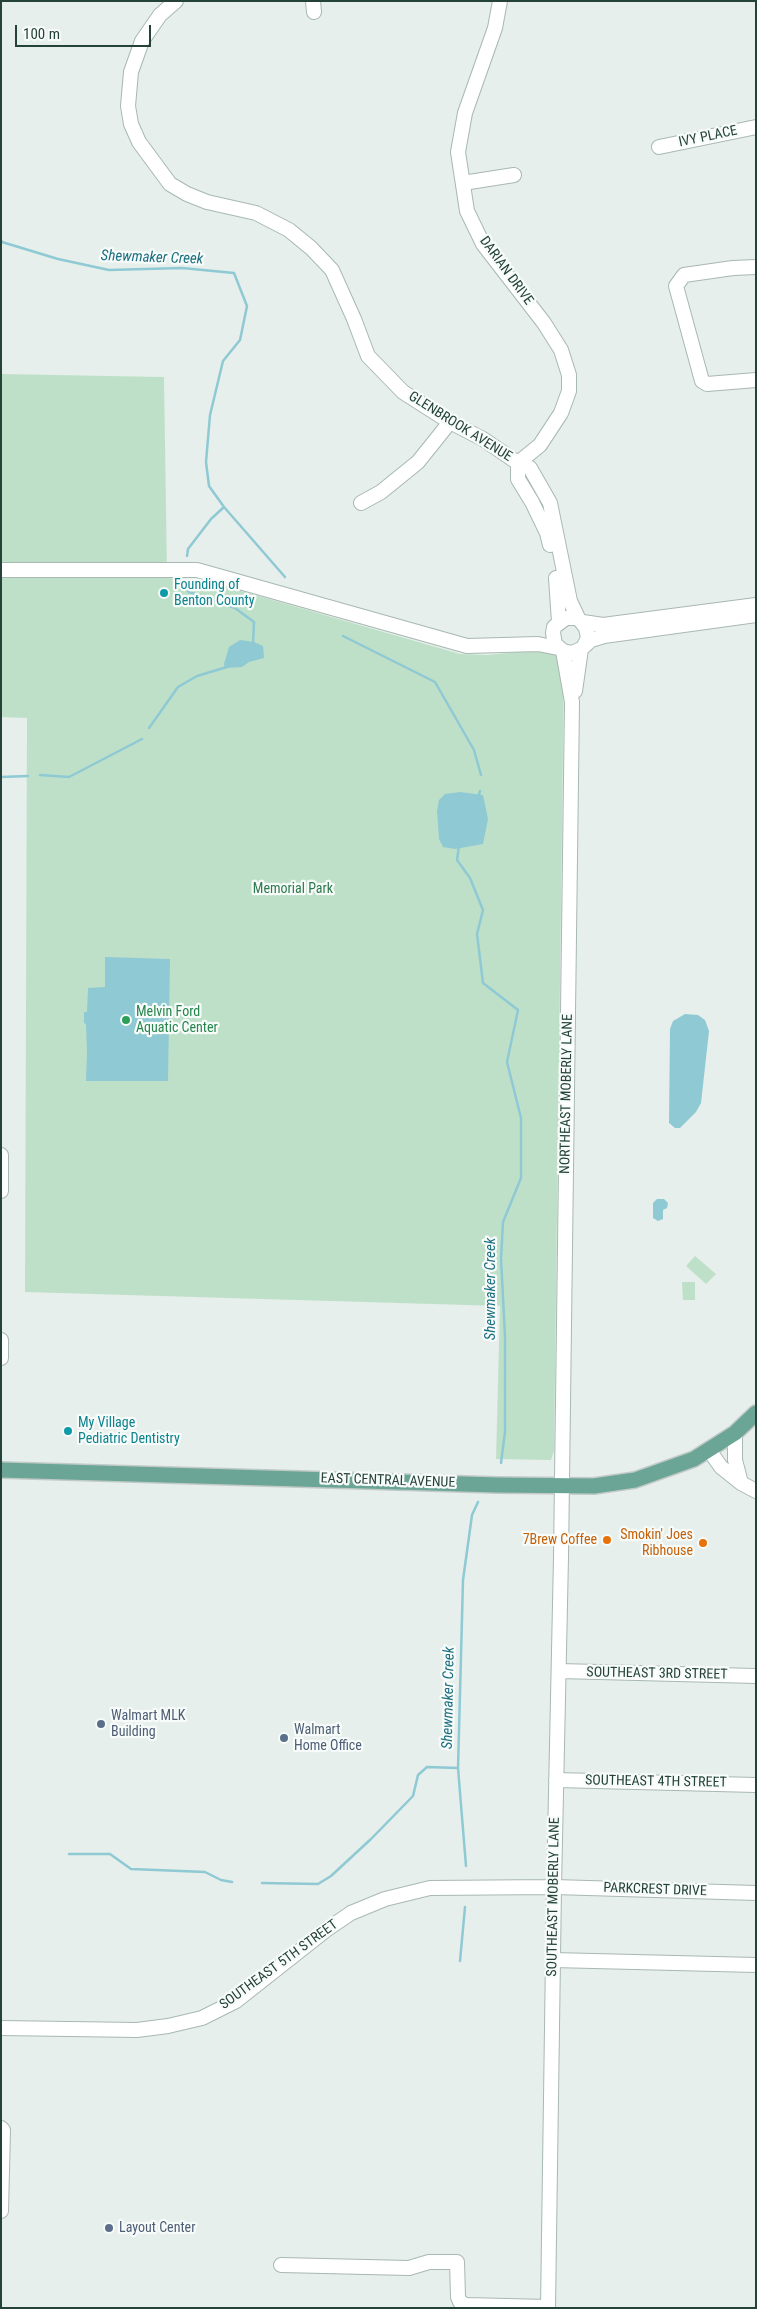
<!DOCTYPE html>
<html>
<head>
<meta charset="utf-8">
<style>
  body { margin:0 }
  #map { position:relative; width:757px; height:2309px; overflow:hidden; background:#e6efeb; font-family:"Roboto Condensed",sans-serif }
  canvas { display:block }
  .frame { position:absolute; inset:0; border:2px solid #24423a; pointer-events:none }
  .scale { position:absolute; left:15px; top:25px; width:136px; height:22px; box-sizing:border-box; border:2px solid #24423a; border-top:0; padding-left:6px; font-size:15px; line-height:18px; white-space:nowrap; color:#24423a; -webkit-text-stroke:4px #f7fbf9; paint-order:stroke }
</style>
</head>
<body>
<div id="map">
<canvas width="757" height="2309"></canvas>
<div class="frame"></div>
<div class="scale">100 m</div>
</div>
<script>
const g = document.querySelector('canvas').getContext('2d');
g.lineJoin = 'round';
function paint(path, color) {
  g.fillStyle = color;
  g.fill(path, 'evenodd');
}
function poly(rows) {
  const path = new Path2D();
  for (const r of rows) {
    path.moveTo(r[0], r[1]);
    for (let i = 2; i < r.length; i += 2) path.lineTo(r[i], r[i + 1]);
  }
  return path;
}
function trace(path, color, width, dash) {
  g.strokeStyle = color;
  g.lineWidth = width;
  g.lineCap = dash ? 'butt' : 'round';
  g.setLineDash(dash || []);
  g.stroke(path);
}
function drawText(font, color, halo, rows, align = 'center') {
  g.font = font + ' "Roboto Condensed",sans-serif';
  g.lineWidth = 4.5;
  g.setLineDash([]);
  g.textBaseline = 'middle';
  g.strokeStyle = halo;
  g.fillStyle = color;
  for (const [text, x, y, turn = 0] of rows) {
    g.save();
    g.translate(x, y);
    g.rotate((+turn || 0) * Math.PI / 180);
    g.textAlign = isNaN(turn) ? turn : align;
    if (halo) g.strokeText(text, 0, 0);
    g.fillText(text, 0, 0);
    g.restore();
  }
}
const green = poly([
  [1,374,164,377,167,578,203,580,460,654,487,655,540,650,553,651,560,658,564,668,554,1451,551,1460,496,1459,500,1306,25,1292,27,718,1,717],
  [695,1256,716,1274,706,1284,686,1266],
  [682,1282,695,1282,695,1300,683,1300]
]);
const water = poly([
  [240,640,254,642,263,646,264,658,249,662,242,667,225,668,224,664,229,647],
  [460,792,483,795,488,819,483,844,455,849,443,847,439,839,437,811,439,800,445,794],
  [105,957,170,959,168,1081,86,1081,87,1052,86,1024,84,1023,84,1012,87,1012,88,988,105,987],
  [685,1014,698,1015,705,1020,709,1031,701,1103,696,1112,680,1128,675,1128,669,1123,670,1029,673,1021],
  [657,1199,664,1199,668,1203,667,1208,663,1210,663,1219,658,1221,653,1218,653,1203]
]);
const stream = poly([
  [1,240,2,242,58,259,109,270,182,268,234,273,247,306,240,340,223,361,210,415,206,462,209,486,224,507,285,577],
  [187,556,188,549,211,519,224,507],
  [184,587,189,592,235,608,254,622,253,643],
  [343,636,435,682,474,750,481,775],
  [149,728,178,687,197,676,227,667],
  [40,775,69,777,142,739],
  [1,777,28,776],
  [478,797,480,791],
  [459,846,457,860,470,878,483,910,477,934,483,983,518,1010,507,1062,521,1118,521,1178,503,1222,501,1259,505,1336,505,1432,501,1463],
  [69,1854,110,1854,131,1869,205,1872,221,1880,232,1882],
  [466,1866,458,1768,463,1580,472,1515,478,1502],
  [262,1883,318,1884,331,1876,371,1839,413,1796,418,1775,427,1767,458,1768],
  [460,1961,465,1907]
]);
const minor = poly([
  [176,1,160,15,142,41,131,72,128,106,131,124,139,142,170,184,187,194,207,202,256,213,289,230,311,248,332,270,354,319,368,356,403,392,450,422,483,439,518,463,530,468,550,503,570,601,578,618],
  [313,1,314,12],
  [500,1,495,28,465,113,458,152,467,211,483,244,544,323,561,350,569,375,569,391,561,413,540,445,518,463],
  [659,147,756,127],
  [463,183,514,175],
  [756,267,733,268,684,275,676,286,702,381,707,384,756,380],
  [518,463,518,479,532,502,547,533,550,545],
  [361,503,381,492,418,462,450,422],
  [1,570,197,570,467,646,538,644,558,648],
  [556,578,559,622],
  [583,622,603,625,756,605],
  [584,646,588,638,586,628,578,618,566,618,554,627,553,633,555,644,563,651,572,653,581,649,591,640,604,636,756,615],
  [575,691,581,649],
  [1,1155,1,1191],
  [1,1340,1,1358],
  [735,1433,735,1460,741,1483],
  [709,1450,721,1467,741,1483,756,1491],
  [559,1671,756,1676],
  [556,1780,756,1785],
  [553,1960,756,1965],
  [1,2028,137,2030,168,2026,202,2018,236,2001,326,1930,351,1913,385,1899,430,1888,554,1887,756,1893],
  [1,2128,3,2130,1,2211],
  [281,2265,409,2268,429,2262,457,2262,458,2297,460,2302,466,2305,548,2307],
  [548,2308,554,1887,561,1557,572,702,563,651]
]);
const major = poly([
  [1,1470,497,1485,594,1486,635,1480,694,1459,735,1433,756,1413]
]);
const markers = [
  [164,593,5,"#0f9aa8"],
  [126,1020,5,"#2e9e5b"],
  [68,1431,5,"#0f9aa8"],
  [607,1540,5,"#e8710a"],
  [703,1543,5,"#e8710a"],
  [101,1724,5,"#5c6f8a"],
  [284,1738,5,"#5c6f8a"],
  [109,2228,5,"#5c6f8a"]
];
const streetNames = [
  ["IVY PLACE",708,137,-12],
  ["DARIAN DRIVE",506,271,54],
  ["GLENBROOK AVENUE",460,427,32],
  ["NORTHEAST MOBERLY LANE",567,1094,-89],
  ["EAST CENTRAL AVENUE",388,1481,2],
  ["SOUTHEAST 3RD STREET",657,1674,1],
  ["SOUTHEAST 4TH STREET",656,1782,1],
  ["PARKCREST DRIVE",655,1890,2],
  ["SOUTHEAST MOBERLY LANE",554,1897,-89],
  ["SOUTHEAST 5TH STREET",279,1965,-36]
];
const cultureNames = [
  ["Founding of",174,585],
  ["Benton County",174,601],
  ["My Village",78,1423],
  ["Pediatric Dentistry",78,1439]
];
const parkNames = [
  ["Memorial Park",293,889]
];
const leisureNames = [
  ["Melvin Ford",136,1012],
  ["Aquatic Center",136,1028]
];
const foodNames = [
  ["Smokin' Joes",693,1535],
  ["Ribhouse",693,1551],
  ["7Brew Coffee",597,1540]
];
const serviceNames = [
  ["Walmart MLK",111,1716],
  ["Building",111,1732],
  ["Walmart",294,1730],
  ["Home Office",294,1746],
  ["Layout Center",119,2228]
];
const waterNames = [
  ["Shewmaker Creek",152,258,2],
  ["Shewmaker Creek",491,1289,-90],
  ["Shewmaker Creek",449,1698,-89]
];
paint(green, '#bfe0c8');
paint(water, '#8ec9d4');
trace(stream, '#8ec9d4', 2.5);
trace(minor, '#a8b8b2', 16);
trace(major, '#c2cac8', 18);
trace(minor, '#fff', 14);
trace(major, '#6aa596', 15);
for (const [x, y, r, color] of markers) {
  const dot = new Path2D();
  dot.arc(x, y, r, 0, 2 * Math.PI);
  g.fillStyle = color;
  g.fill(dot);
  trace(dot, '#f7fbf9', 2);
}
drawText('14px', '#24423a', '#f7fbf9', streetNames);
drawText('14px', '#0d838f', '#f7fbf9', cultureNames, 'left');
drawText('14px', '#2d7a4b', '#f7fbf9', parkNames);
drawText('14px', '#27864d', '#f7fbf9', leisureNames, 'left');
drawText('14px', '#c56008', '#f7fbf9', foodNames, 'right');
drawText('14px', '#4e5e75', '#f7fbf9', serviceNames, 'left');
drawText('italic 15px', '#1c6f80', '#f7fbf9', waterNames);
</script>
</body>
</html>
